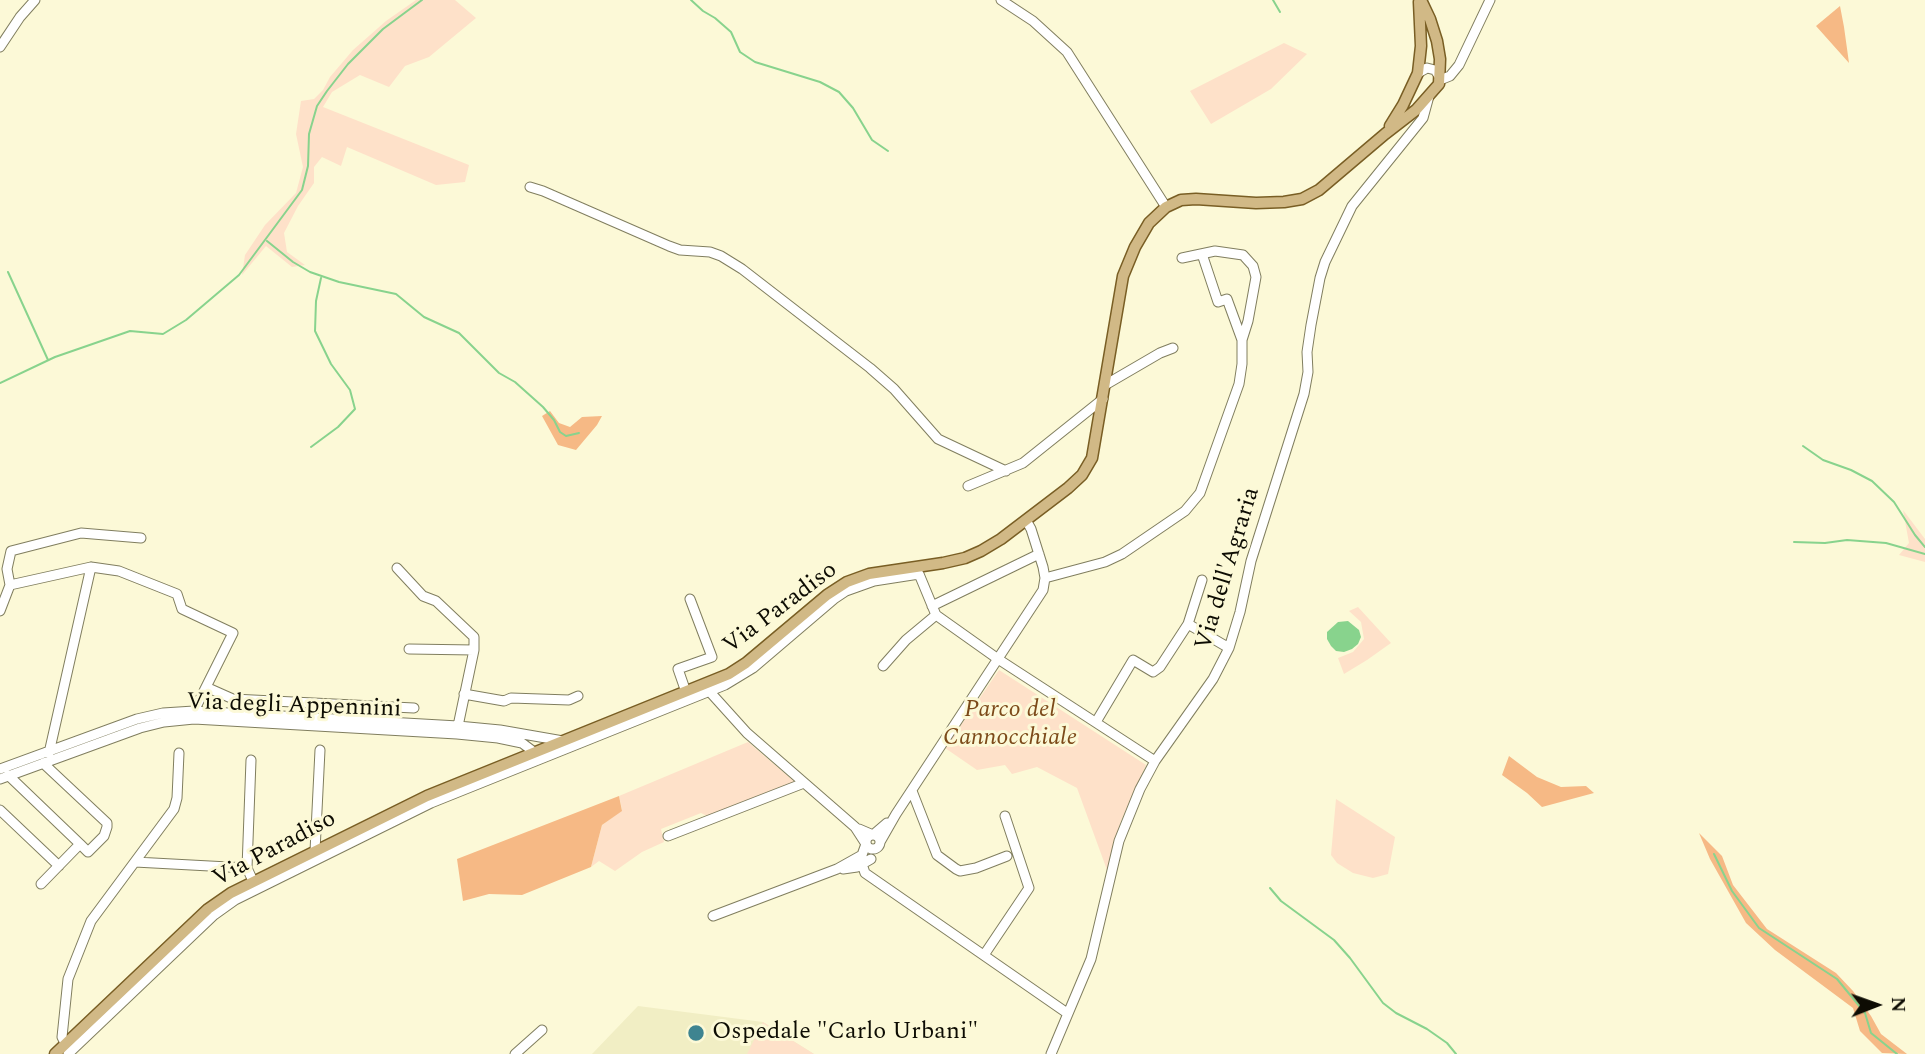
<!DOCTYPE html>
<html>
<head>
<meta charset="utf-8">
<style>
  body { margin:0 }
  #map { position:relative; width:1925px; height:1054px; overflow:hidden; background:#fcf9d7; font-family:Spectral,serif }
  canvas { display:block }
  .north { position:absolute; left:1841px; top:970px; width:70px; height:70px; -webkit-text-stroke:5px #fcf9d7; paint-order:stroke; rotate:89deg; font-size:19px; font-weight:700; line-height:28px; text-align:center; color:#0d0c03 }
  .north::after { content:''; display:block; margin:auto; width:24px; height:32px; background:#0d0c03; clip-path:polygon(50% 0,100% 100%,50% 72%,0 100%) }
</style>
</head>
<body>
<div id="map">
<canvas width="1925" height="1054"></canvas>
<div class="north">N</div>
</div>
<script>
const g = document.querySelector('canvas').getContext('2d');
g.lineJoin = 'round';
function paint(path, color) {
  g.fillStyle = color;
  g.fill(path, 'evenodd');
}
function poly(rows) {
  const path = new Path2D();
  for (const r of rows) {
    if (r.length === 3) {
      path.moveTo(r[0] + r[2], r[1]);
      path.arc(r[0], r[1], r[2], 0, 2 * Math.PI);
      continue;
    }
    path.moveTo(r[0], r[1]);
    for (let i = 2; i < r.length; i += 2) path.lineTo(r[i], r[i + 1]);
  }
  return path;
}
function trace(path, color, width, dash) {
  g.strokeStyle = color;
  g.lineWidth = width;
  g.lineCap = dash ? 'butt' : 'round';
  g.setLineDash(dash || []);
  g.stroke(path);
}
function drawText(font, color, halo, rows, align = 'center') {
  g.font = font + ' Spectral,serif';
  g.lineWidth = 6;
  g.setLineDash([]);
  g.textBaseline = 'middle';
  g.strokeStyle = halo;
  g.fillStyle = color;
  for (const [text, x, y, turn = 0] of rows) {
    g.save();
    g.translate(x, y);
    g.rotate((+turn || 0) * Math.PI / 180);
    g.textAlign = isNaN(turn) ? turn : align;
    if (halo) g.strokeText(text, 0, 0);
    g.fillText(text, 0, 0);
    g.restore();
  }
}
const built = poly([
  [638,1006,763,1022,814,1054,592,1054]
]);
const green = poly([
  [416,0,455,0,476,18,429,57,405,66,389,87,360,75,332,92,323,107,469,165,465,182,436,185,347,147,341,166,322,157,314,167,314,183,298,206,284,233,287,252,305,265,292,267,266,246,242,275,245,255,265,225,296,193,303,167,296,134,301,101,314,99,323,90,330,77,353,50,386,21],
  [1284,43,1307,54,1271,89,1211,124,1190,91],
  [1903,510,1925,539,1925,562,1899,555,1909,543],
  [1358,607,1391,643,1367,660,1344,674,1338,658,1353,652,1364,639,1361,622,1349,611],
  [999,670,1146,765,1121,821,1107,870,1077,788,1037,767,1012,774,1005,765,977,770,945,748],
  [748,742,796,783,709,817,701,813,661,829,664,842,642,852,615,871,599,861,591,867,602,825,622,810,619,796],
  [1336,799,1395,837,1388,874,1373,878,1353,873,1337,863,1331,855],
  [763,1022,798,1044,814,1054,747,1054]
]);
const forest = poly([
  [1840,6,1844,27,1849,63,1816,26],
  [550,411,559,423,570,427,582,417,602,416,597,425,576,450,558,445,542,416],
  [1509,756,1537,777,1561,787,1586,786,1594,793,1542,807,1527,793,1502,775],
  [619,796,622,811,602,825,591,867,522,895,489,894,463,901,457,859],
  [1699,833,1722,856,1733,885,1767,929,1836,973,1853,991,1871,1016,1881,1034,1907,1054,1882,1053,1860,1031,1853,1008,1775,950,1746,923,1710,859]
]);
const water = poly([
  [1348,621,1359,630,1361,637,1358,644,1352,649,1344,652,1336,651,1331,646,1327,639,1327,632,1338,622]
]);
const stream = poly([
  [691,0,703,11,715,18,731,32,740,52,755,62,820,82,839,92,853,108,872,140,888,151],
  [1273,0,1280,12],
  [267,241,293,262,310,272,339,282,396,294,424,317,459,333,499,373,515,382,543,407,554,420,560,432,566,436,579,433],
  [8,272,48,360],
  [0,383,55,357,130,331,163,334,186,320,239,275,302,190,308,166,309,134,317,106,327,91,348,64,383,29,422,0],
  [1803,446,1823,460,1851,470,1872,481,1894,502,1915,535,1925,547],
  [311,447,338,427,355,409,350,390,331,364,315,331,316,301,321,278],
  [1794,542,1825,543,1847,540,1886,543,1925,554],
  [1714,854,1732,891,1759,928,1837,979,1865,1013,1871,1033,1897,1054],
  [1270,888,1281,901,1334,940,1350,958,1383,1003,1396,1013,1427,1029,1447,1043,1456,1054]
]);
const minor = poly([
  [1001,0,1033,21,1067,52,1166,207],
  [0,47,20,17,35,0],
  [1418,73,1427,68,1435,70,1439,76],
  [1440,80,1450,76,1459,65,1490,0],
  [530,187,543,191,669,246,680,250,710,252,721,256,742,269,870,368,894,389,938,439,1006,471],
  [1202,254,1218,302,1227,299,1242,340],
  [1105,385,1160,353,1173,348],
  [968,486,1023,463,1103,399],
  [397,568,423,596,436,601,474,637,474,650,458,726],
  [1045,578,1105,562,1122,554,1185,511,1200,493,1239,384,1242,364,1242,340,1248,321,1256,277,1253,266,1243,255,1215,251,1182,258],
  [10,585,7,569,11,551,81,533,141,538],
  [932,606,1039,554],
  [0,611,10,585,91,567,119,571,177,594,182,609,233,633,194,711,194,716],
  [1188,624,1229,648],
  [409,649,474,650],
  [883,666,906,640,936,615],
  [206,687,233,699,414,708],
  [686,692,678,669,712,657,690,599],
  [710,692,747,733,855,827,866,844,862,855,862,864,865,873,1067,1013],
  [464,694,504,701,511,698,569,700,578,696],
  [1096,722,1133,660,1153,672,1160,667,1188,624,1202,580],
  [49,753,91,567],
  [0,769,137,719,163,713,194,711,458,726,500,730,563,741],
  [8,775,80,844],
  [0,779,140,728,164,722,194,719,457,734,498,738,522,743,534,752],
  [912,791,937,855,956,869,960,871,976,868,1007,856],
  [0,810,59,866],
  [859,829,873,835,887,823],
  [873,842,7],
  [668,836,804,783],
  [880,842,896,814,1043,590,1045,578,1043,567,1031,529,1026,520],
  [315,851,320,750],
  [135,862,247,868,253,881],
  [247,868,251,760],
  [843,869,857,867,871,859],
  [41,884,80,844,88,852,104,836,107,827,107,823,43,763],
  [713,916,837,869,862,855],
  [984,955,1029,888,1005,816],
  [68,1049,62,1037,68,979,91,921,174,809,177,798,179,753],
  [68,1054,214,915,235,900,431,803,725,685,753,668,834,599,846,591,874,581,919,574,936,615,998,659,1155,761],
  [515,1054,542,1030],
  [1051,1054,1091,959,1119,841,1140,789,1155,761,1213,679,1229,648,1240,612,1251,561,1304,394,1308,372,1307,352,1311,325,1320,278,1325,262,1352,206,1423,118,1429,96]
]);
const major = poly([
  [1390,126,1403,105,1418,73,1421,46,1419,2],
  [55,1054,208,909,231,893,427,796,729,674,746,663,827,595,847,582,869,574,943,563,965,558,981,551,1001,539,1068,488,1082,475,1092,458,1123,276,1135,247,1149,223,1166,207,1181,200,1196,199,1256,203,1284,202,1302,199,1319,190,1385,134,1416,110,1439,84,1440,59,1437,41,1430,19,1421,0]
]);
const markers = [
  [696,1033,9,"#3e8490"]
];
const streetNames = [
  ["Via dell'Agraria",1229,569,-73],
  ["Via Paradiso",781,609,-37],
  ["Via degli Appennini",294,707,2],
  ["Via Paradiso",275,850,-28]
];
const parkNames = [
  ["Parco del",1010,711],
  ["Cannocchiale",1010,739]
];
const poiNames = [
  ["Ospedale \"Carlo Urbani\"",712,1033]
];
paint(built, '#f1eec4');
paint(green, '#fee1c9');
paint(forest, '#f6b985');
paint(water, '#88d38d');
trace(stream, '#88d38d', 2);
trace(minor, '#807e5f', 11);
trace(major, '#795e24', 13);
trace(minor, '#fff', 9);
trace(major, '#d1b986', 10);
for (const [x, y, r, color] of markers) {
  const dot = new Path2D();
  dot.arc(x, y, r, 0, 2 * Math.PI);
  g.fillStyle = color;
  g.fill(dot);
  trace(dot, '#fcf9d7', 2.5);
}
drawText('24px', '#0d0c03', '#fcf9d7', streetNames);
drawText('italic 24px', '#7c4a19', '#fcf9d7', parkNames);
drawText('24px', '#0d0c03', '#fcf9d7', poiNames, 'left');
</script>
</body>
</html>
